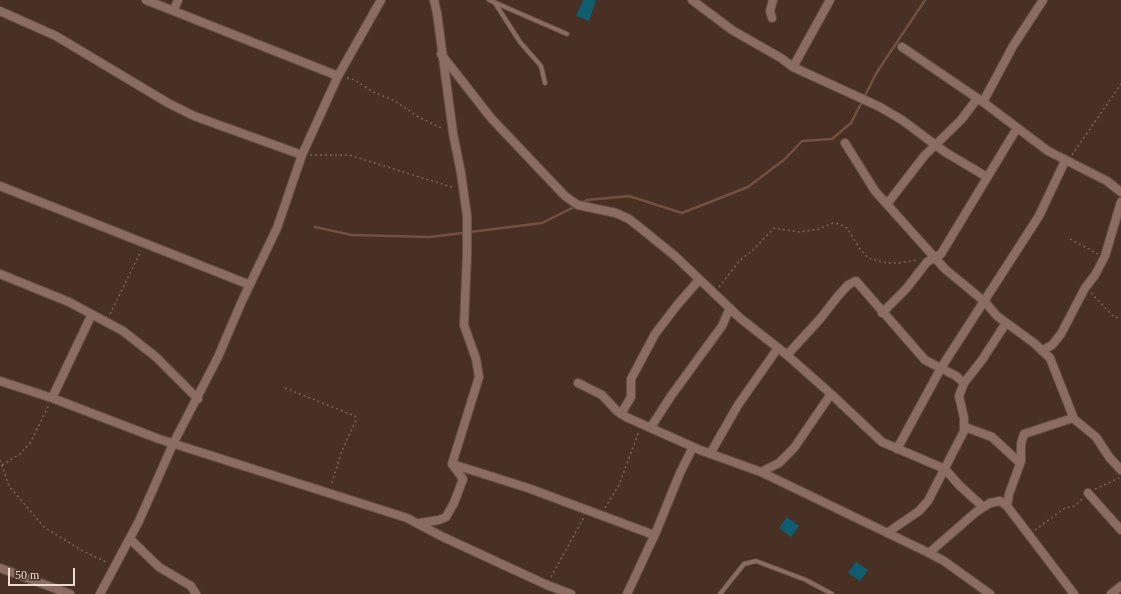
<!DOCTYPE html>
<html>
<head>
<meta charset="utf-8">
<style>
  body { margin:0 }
  #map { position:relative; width:1121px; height:594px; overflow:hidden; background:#483025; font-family:"Times New Roman",serif }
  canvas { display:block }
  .scale { position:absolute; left:8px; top:568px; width:67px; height:18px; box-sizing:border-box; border:2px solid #ebdbd4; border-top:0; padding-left:5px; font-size:12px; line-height:14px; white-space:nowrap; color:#ebdbd4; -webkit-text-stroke:3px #483025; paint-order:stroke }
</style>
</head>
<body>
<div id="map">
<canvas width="1121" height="594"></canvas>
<div class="scale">50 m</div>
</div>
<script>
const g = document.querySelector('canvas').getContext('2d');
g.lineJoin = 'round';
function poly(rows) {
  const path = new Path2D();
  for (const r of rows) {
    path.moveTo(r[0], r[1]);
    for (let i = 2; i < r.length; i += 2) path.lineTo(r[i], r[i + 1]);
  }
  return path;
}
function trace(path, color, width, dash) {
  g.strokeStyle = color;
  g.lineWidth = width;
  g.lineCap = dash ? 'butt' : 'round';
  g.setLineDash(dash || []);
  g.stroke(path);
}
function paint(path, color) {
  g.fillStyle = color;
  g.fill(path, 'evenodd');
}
const stream = poly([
  [581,203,587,200,629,196,682,213,748,187,785,159,802,141,832,139,851,123,877,72,925,0],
  [315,227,352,235,430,237,542,223,576,206]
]);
const building = poly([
  [583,0,596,0,589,21,576,16],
  [787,517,799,526,791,537,779,528],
  [856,562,868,570,860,581,848,573]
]);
const path = poly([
  [347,78,355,80,371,91,395,101,417,116,443,129],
  [310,155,349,155,455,188],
  [1072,155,1121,84],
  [1070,239,1098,254],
  [719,287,740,260,751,252,774,228,799,232,819,229,833,223,839,224,847,228,860,249,868,258,887,263,899,263,917,260],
  [1091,293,1114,317,1121,318],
  [110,314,141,251],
  [285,388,355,416,356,420,341,453,331,486],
  [0,460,9,486,44,527,81,550,108,563],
  [2,465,20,454,30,443,49,405],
  [1095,489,1119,478],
  [605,508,619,485,639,431],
  [1035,530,1065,508,1075,506,1083,498],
  [551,577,584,517]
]);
const lane = poly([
  [489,0,567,34],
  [495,3,520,42,541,66,545,83],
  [720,594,744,564,756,561,806,580,832,594]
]);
const street = poly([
  [146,0,338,76],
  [692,0,732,30,781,58,793,67,880,107,902,120,945,152,987,177],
  [174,10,178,0],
  [0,11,56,36,168,103,194,116,302,155],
  [772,18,770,11,773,0],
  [902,47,983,102,1048,151,1107,181,1121,192],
  [441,54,491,118,565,196,578,205,616,213,629,219,643,230,675,256,740,318,787,355,831,394,882,442,945,469,959,485,983,507],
  [793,67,830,0],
  [983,102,1013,46,1043,0],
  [845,143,875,191,945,269,985,302,997,316,1034,343,1050,358,1074,419,1096,437,1109,457,1121,470],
  [0,186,250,285],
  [887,204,925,155,961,120,977,99],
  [0,274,69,302,123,331,156,357,198,399],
  [882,313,906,289,927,262,941,254,1017,128],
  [1042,351,1052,345,1061,334,1085,288,1095,275,1105,256,1121,202],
  [787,355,820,319,838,296,848,285,856,281,925,360,956,376,964,383],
  [0,381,52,398,159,439,407,518,441,536,547,585,571,594],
  [578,383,602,395,617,411,626,417,700,450,761,472,929,553,944,561,990,594],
  [52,398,92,314],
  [621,414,631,397,631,379,655,334,678,304,699,280],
  [651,427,671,396,722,326,730,308],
  [965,427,992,437,1020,463],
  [897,449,941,368,1039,216,1065,161],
  [710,454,738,405,778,348],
  [452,464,528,488,654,535],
  [761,472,779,463,794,448,831,394],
  [1088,493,1121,530],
  [1007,506,1009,494,1021,461,1021,444,1024,434,1073,418],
  [420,523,439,520,446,517,454,503,463,479,452,464,479,377,476,359,464,325,467,254,467,216,461,173,453,133,437,13,434,0],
  [887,533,919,511,928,501,964,431,964,418,959,396,964,383,982,360,1006,323],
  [130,539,159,567,191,586,196,594],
  [929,553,976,512,990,503,1000,501,1007,506,1074,594],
  [0,568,70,594],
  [100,594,139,521,173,444,218,357,242,301,277,228,302,155,338,76,381,0],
  [627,594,656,532,680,473,693,447],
  [1111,594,1121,586]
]);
trace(stream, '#745040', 2.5);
paint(building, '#115d70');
trace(lane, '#654f44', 5.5);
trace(street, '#654f44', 10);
trace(path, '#7b655b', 1.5, [2, 3]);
trace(lane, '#8a6c60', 4);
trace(street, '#8a6c60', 8);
</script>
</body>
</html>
